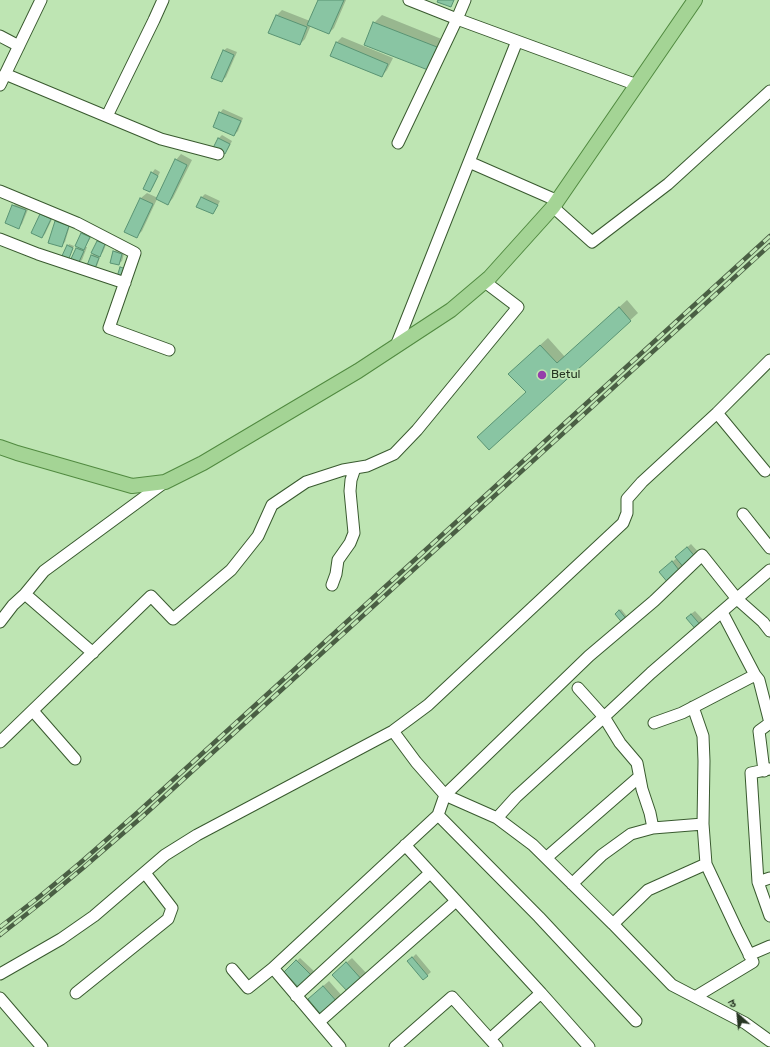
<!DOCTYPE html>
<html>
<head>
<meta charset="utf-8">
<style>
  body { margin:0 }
  #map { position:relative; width:770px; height:1047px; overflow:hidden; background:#bee5b3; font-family:Rubik,"Noto Sans Devanagari",sans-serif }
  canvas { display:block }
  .north { position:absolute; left:718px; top:995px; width:40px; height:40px; -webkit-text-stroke:3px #bee5b3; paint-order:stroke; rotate:333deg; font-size:11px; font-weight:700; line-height:16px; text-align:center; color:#273623 }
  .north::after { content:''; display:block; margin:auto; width:14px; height:18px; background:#273623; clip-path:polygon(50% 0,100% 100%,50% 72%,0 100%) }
</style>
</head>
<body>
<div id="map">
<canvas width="770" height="1047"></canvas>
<div class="north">उ</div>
</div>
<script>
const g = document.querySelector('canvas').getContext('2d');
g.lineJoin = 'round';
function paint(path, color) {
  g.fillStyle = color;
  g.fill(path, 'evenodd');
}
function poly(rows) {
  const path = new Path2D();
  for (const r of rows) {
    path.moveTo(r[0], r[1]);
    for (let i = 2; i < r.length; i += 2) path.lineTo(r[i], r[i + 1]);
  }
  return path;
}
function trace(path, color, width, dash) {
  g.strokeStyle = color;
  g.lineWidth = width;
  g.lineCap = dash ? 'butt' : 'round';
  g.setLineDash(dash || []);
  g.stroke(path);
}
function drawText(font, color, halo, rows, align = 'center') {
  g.font = font + ' Rubik,sans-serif';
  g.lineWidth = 3.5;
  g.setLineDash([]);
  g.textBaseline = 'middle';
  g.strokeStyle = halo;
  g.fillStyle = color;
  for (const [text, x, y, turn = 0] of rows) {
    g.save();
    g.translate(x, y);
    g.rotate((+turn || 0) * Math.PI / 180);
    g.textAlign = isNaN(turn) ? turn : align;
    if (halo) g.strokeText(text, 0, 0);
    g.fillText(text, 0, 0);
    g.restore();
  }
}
const shadow = poly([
  [319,0,346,0,334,28,329,33,311,25,305,39,300,44,270,32,277,15,282,10,310,21],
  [382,15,444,40,435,61,374,23],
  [342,37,393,58,387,70,382,76,337,42],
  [227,48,237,52,226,77,222,81,223,51],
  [223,109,243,118,238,131,234,135,220,113],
  [222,135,232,141,228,149,225,152,218,139],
  [181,154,192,160,173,198,168,204,157,199,142,231,136,237,125,232,141,198,147,193,158,198,176,160],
  [155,169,160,172,153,187,150,191,152,173],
  [205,194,220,201,216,209,213,213,201,198],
  [17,202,29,207,22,224,18,228,13,206],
  [44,211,54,215,45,234,42,237,32,233,40,214],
  [59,218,71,222,65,242,61,246,56,222],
  [86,230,93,234,85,247,87,247,82,260,78,263,72,261,77,248,79,246,76,245,82,233],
  [101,238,108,240,103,252,101,254,97,266,93,270,92,255,94,253,97,241],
  [69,244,74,246,69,258,68,246],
  [117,248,125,250,122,261,118,264,114,252],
  [627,300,638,313,489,449,527,392,517,366,548,338,565,357],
  [691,544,700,554,682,573,664,568,677,558,680,554],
  [621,609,629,619,624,624,616,614],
  [695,611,706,623,699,630,691,614],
  [416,954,431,972,423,979,412,958],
  [300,958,317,974,301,989,285,972],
  [352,958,368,975,362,980,339,969],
  [329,981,343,997,338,1002,314,994]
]);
const building = poly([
  [318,0,344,0,329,34,307,25,318,0],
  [438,0,454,0,451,7,437,2,438,0],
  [276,15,307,27,300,45,268,33,276,15],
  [373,22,437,47,428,70,364,45,373,22],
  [336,42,388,64,382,77,330,56,336,42],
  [223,50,234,55,222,82,211,78,223,50],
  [219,112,241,121,234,136,213,127,219,112],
  [218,138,230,144,225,154,213,148,218,138],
  [175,159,187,165,168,205,156,199,175,159],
  [151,172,158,176,150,192,143,189,151,172],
  [201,197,218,205,213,214,196,207,201,197],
  [140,198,153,204,137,238,124,232,140,198],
  [12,205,26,210,19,229,5,223,12,205],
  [40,214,51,219,42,238,31,233,40,214],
  [55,221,69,226,62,247,48,243,55,221],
  [81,233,90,237,84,250,75,246,81,233],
  [97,241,105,244,100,257,91,253,97,241],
  [67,245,73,248,68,261,61,258,67,245],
  [76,248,84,251,78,264,70,261,76,248],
  [113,251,122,254,119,265,110,263,113,251],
  [91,255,99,258,94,271,86,268,91,255],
  [120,267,127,269,123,282,116,280,120,267],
  [619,307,631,321,489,450,477,437,526,392,508,374,540,345,557,363,619,307],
  [687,547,697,559,685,569,675,557,687,547],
  [672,561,682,574,669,584,659,572,672,561],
  [619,610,628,621,624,625,615,614,619,610],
  [691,614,703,628,698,632,686,618,691,614],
  [412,957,428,976,423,980,407,961,412,957],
  [296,960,314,978,301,990,284,972,296,960],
  [346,962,363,981,349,993,332,975,346,962],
  [323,986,338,1003,323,1017,308,999,323,986]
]);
const minor = poly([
  [409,0,457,19,637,85],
  [0,36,19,46],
  [5,74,161,139,218,154],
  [0,85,41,0],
  [107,116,154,20,163,0],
  [398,143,457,19,465,0],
  [469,162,558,201],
  [0,191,77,223,135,253,109,328,169,350],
  [553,207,592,242,668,184,770,91],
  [0,239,38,254,125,283],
  [396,346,517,41],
  [717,413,765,471],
  [743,514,770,548],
  [332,585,336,574,338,560,350,543,354,533,350,491,351,480,355,468],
  [25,594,93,653],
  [0,622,13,605,25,594,44,571,165,482],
  [755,675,759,680,770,723,759,731,764,771],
  [578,688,604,717,620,743,637,763,642,789,650,813,653,828],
  [33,711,75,759],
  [654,723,682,713,755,675,722,612],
  [393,731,416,762,445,795,497,818,533,845,613,924,672,985,745,1023,770,1041],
  [0,742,151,596,173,619,231,570,258,536,272,505,306,482,343,470,367,466,394,454,417,430,518,307,485,282],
  [438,815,539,917,636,1021],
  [497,818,516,797,604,717,651,673,770,570],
  [405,845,541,993,490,1039],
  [546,858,639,777],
  [770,878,758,882,770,916],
  [758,882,751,773,770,769],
  [572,884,602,855,631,834,653,828,703,824,704,761,703,736,693,707],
  [613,924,648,890,706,864],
  [749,955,770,946],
  [232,969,248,988,273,968],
  [0,974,61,939,94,916,165,855,197,835,393,731,428,705,623,523,627,513,627,499,642,482,717,413,770,360],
  [76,993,168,919,172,908,145,873],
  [541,993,589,1047],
  [296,996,430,873],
  [695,997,753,962,737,930,706,864,703,824],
  [0,998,42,1047],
  [319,1022,456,901],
  [340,1047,273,968,438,815,445,795,589,656,654,601,702,555,737,599,763,622,770,631],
  [395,1047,452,997,497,1047]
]);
const major = poly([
  [0,447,17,453,132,486,165,482,203,463,358,371,451,310,490,277,553,207,695,0]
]);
const rail = poly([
  [0,927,39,897,80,863,138,812,770,236],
  [0,935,42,902,83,868,142,817,770,245]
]);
const markers = [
  [542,375,5,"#953eaa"]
];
const poiNames = [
  ["Betul",551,375]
];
paint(shadow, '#0003');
paint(building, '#89c5a3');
trace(building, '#599373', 1);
trace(minor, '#395a2f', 13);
trace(major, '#518a40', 16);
trace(minor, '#fff', 11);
trace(major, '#a4d495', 14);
trace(rail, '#4a5f44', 4.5);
trace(rail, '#bee5b3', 3, [9]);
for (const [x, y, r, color] of markers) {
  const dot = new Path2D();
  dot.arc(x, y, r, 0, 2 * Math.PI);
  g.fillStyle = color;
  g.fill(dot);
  trace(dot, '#bee5b3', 1.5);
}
drawText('12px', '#273623', '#bee5b3', poiNames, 'left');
</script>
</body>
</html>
